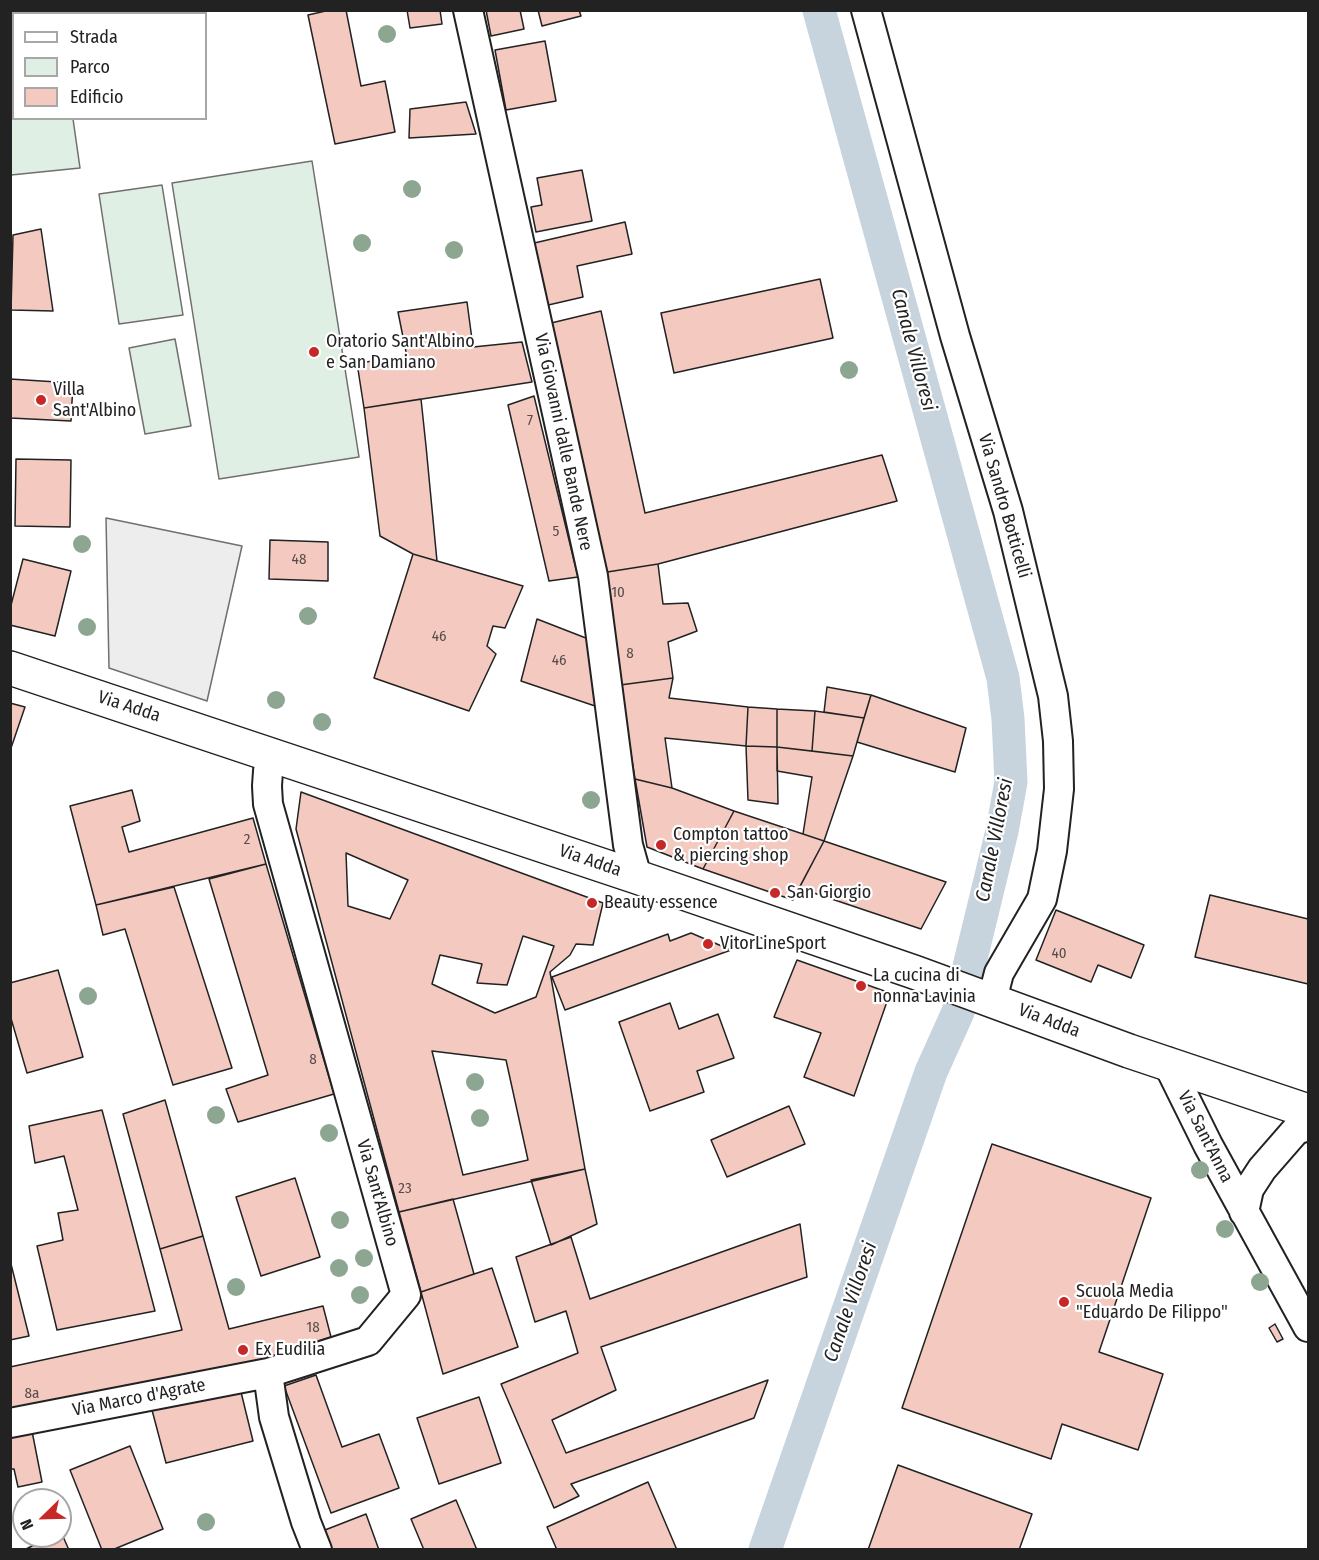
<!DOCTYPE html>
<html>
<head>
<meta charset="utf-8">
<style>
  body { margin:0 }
  #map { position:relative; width:1319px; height:1560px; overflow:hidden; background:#fff; font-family:"Fira Sans Condensed",sans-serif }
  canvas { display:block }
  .frame { position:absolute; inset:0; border:12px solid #222; pointer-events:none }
  .legend { position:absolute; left:12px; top:12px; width:195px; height:108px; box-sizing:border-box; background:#fff; border:2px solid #a7a7a7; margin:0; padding:8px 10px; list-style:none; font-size:18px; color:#222 }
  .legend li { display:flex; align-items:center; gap:12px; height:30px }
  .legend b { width:30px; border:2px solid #a7a7a7 }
  .north { position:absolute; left:12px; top:1488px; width:60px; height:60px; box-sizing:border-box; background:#fff; border:2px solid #a7a7a7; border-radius:50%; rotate:247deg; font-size:16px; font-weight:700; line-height:24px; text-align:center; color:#222 }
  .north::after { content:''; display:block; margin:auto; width:21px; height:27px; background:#c62828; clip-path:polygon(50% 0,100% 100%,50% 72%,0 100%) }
</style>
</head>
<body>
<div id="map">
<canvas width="1319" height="1560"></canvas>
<div class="frame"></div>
<ul class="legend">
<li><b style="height:8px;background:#fff"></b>Strada</li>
<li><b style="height:16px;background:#e0efe3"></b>Parco</li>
<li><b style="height:16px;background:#f3c9c0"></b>Edificio</li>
</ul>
<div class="north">N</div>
</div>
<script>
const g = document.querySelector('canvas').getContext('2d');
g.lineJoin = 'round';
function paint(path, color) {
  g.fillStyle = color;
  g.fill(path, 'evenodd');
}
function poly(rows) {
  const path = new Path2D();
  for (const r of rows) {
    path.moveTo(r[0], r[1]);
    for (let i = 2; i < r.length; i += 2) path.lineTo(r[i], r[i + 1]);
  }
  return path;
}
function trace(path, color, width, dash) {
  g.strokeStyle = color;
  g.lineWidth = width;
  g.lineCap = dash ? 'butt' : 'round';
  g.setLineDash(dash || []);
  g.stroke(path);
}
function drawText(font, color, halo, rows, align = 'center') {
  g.font = font + ' "Fira Sans Condensed",sans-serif';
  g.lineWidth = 4.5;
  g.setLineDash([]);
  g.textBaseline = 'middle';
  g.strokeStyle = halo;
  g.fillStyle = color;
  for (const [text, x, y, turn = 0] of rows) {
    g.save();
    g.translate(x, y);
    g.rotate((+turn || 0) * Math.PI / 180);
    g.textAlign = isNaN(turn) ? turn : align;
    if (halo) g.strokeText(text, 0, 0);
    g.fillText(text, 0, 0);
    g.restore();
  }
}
const green = poly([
  [11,10,56,11,57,13,14,14,14,118,73,119,80,168,11,175,11,10],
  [312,161,359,457,219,479,172,183,312,161],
  [162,185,183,315,119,324,99,194,162,185],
  [175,339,191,426,145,434,129,348,175,339]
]);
const parking = poly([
  [106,518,242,546,207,701,109,668,106,518]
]);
const canal = poly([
  [765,1550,931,1072,958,1012,1002,831,1011,782,1008,719,1003,678,819,10]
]);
const building = poly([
  [330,10,346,10,361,86,385,81,395,132,335,144,308,15,330,10],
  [407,10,440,10,442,24,410,28,407,10],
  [486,10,520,10,524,29,491,36,486,10],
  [538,10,579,10,581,16,542,26,538,10],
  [545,41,556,101,506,110,495,50,545,41],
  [466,102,476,134,409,138,410,109,466,102],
  [582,170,592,221,536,232,531,207,542,205,537,178,582,170],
  [625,222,632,254,577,266,583,297,544,306,530,244,625,222],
  [41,229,53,311,11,310,13,235,41,229],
  [820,279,833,338,674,373,661,313,820,279],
  [467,302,473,347,522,342,532,382,364,408,357,363,407,357,398,312,467,302],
  [601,311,645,513,882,455,897,501,658,564,601,573,547,324,601,311],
  [10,379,73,383,71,421,10,418,10,379],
  [534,396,578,577,549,581,508,405,534,396],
  [421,399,426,446,437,561,413,554,380,536,364,408,421,399],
  [16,459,71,460,70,527,15,526,16,459],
  [270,540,328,542,328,581,269,579,270,540],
  [413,554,523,586,505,628,493,626,487,646,496,654,469,711,374,678,413,554],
  [23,559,71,571,55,636,10,625,10,609,23,559],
  [658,564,663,604,688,603,697,631,668,642,673,678,620,685,601,573,658,564],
  [537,619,591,640,595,706,521,681,537,619],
  [673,678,669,698,748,707,746,746,665,738,672,788,635,779,620,685,673,678],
  [827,687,871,695,864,718,824,712,827,687],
  [871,695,966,728,955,772,857,742,871,695],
  [10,703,25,707,10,751,10,703],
  [748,707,777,709,777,747,746,746,748,707],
  [777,709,815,711,812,751,777,747,777,709],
  [815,711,864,718,853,756,812,751,815,711],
  [746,746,777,747,778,804,748,800,746,746],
  [777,747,853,756,824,841,803,834,812,777,777,771,777,747],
  [635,779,672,788,734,811,703,869,647,847,635,779],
  [132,790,140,821,122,827,129,852,253,818,266,864,96,905,70,806,132,790],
  [301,792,603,903,593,945,576,944,570,955,550,972,585,1169,399,1212,296,829,301,792],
  [346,853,408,880,390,919,348,906,346,853],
  [523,936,554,946,536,997,495,1013,432,984,440,955,482,964,477,983,507,985,523,936],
  [432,1051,506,1060,528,1160,463,1175,432,1051],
  [734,811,824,841,793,900,703,869,734,811],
  [824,841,946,882,921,929,799,888,824,841],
  [266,864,334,1094,238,1122,226,1089,268,1075,209,879,266,864],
  [174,887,232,1068,173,1085,125,929,103,935,96,905,174,887],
  [1210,895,1308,919,1308,984,1195,957,1210,895],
  [1056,910,1144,945,1131,978,1098,965,1091,982,1036,960,1056,910],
  [691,933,731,950,565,1010,552,977,668,934,670,941,691,933],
  [797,960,890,993,854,1096,804,1077,821,1033,774,1017,797,960],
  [58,970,83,1057,27,1073,10,1015,10,983,58,970],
  [670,1003,679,1029,718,1014,734,1058,697,1071,704,1092,650,1111,619,1022,670,1003],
  [165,1100,203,1236,160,1249,123,1114,165,1100],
  [789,1106,805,1144,727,1177,711,1140,789,1106],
  [102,1110,155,1311,57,1330,37,1246,63,1240,58,1213,78,1210,64,1156,35,1163,29,1126,102,1110],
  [992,1144,1151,1198,1099,1352,1163,1374,1138,1450,1062,1424,1051,1459,902,1408,992,1144],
  [585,1169,597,1224,551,1245,531,1180,585,1169],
  [295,1178,320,1257,261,1276,236,1197,295,1178],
  [453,1199,474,1274,421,1292,399,1212,453,1199],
  [800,1224,807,1277,601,1347,616,1390,552,1420,566,1453,768,1380,754,1418,571,1484,579,1496,554,1508,501,1384,578,1353,566,1311,535,1322,516,1257,571,1237,590,1299,800,1224],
  [203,1236,229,1329,323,1306,331,1337,238,1367,10,1410,10,1367,182,1330,160,1249,203,1236],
  [10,1260,29,1336,10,1340,10,1260],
  [492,1268,518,1347,443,1374,421,1292,492,1268],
  [1275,1324,1283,1339,1277,1342,1269,1328,1275,1324],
  [316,1375,342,1447,379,1434,399,1488,331,1513,284,1386,316,1375],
  [240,1388,253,1441,166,1463,152,1410,240,1388],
  [479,1397,501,1463,439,1484,417,1418,479,1397],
  [31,1426,42,1482,18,1487,14,1469,10,1469,10,1431,31,1426],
  [130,1446,163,1529,112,1550,102,1550,70,1470,130,1446],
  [898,1465,1032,1514,1019,1550,868,1550,898,1465],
  [648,1482,677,1550,557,1550,547,1527,648,1482],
  [456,1500,477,1550,424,1550,411,1519,456,1500],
  [366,1514,379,1550,332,1550,325,1530,366,1514],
  [61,1532,69,1550,24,1550,52,1536,60,1536,61,1532]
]);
const street = poly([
  [468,10,593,576,628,845,637,877],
  [866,10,955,336,1008,511,1053,696,1058,741,1059,789,1052,851,1042,899,999,973,992,1000],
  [1167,1062,1208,1145,1308,1327],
  [1244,1212,1249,1189,1262,1169,1296,1130,1308,1126],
  [268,1373,274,1417,306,1522,317,1550],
  [10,1423,268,1373,368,1341,406,1295,268,804,267,786,268,771,273,754]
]);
const secondary = poly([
  [10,668,637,877,914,972,1129,1051,1308,1111]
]);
const trees = [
  [387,34],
  [412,189],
  [362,243],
  [454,250],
  [849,370],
  [82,544],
  [308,616],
  [87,627],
  [276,700],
  [322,722],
  [591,800],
  [88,996],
  [475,1082],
  [216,1115],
  [480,1118],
  [329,1133],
  [1200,1170],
  [340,1220],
  [1225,1229],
  [364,1258],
  [339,1268],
  [1260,1282],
  [236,1287],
  [360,1295],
  [206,1522]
];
const markers = [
  [314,352,6,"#c62828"],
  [41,400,6,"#c62828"],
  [661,845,6,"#c62828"],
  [775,893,6,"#c62828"],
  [592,903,6,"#c62828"],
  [708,944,6,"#c62828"],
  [861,986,6,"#c62828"],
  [1064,1302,6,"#c62828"],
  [243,1350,6,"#c62828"]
];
const numberNames = [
  ["7",530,421],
  ["5",556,532],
  ["48",299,560],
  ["10",618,593],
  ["46",439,637],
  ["8",630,654],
  ["46",559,661],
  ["2",247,840],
  ["40",1059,954],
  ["8",313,1060],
  ["23",405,1189],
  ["18",313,1328],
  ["8a",32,1394]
];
const poiNames = [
  ["Oratorio Sant'Albino",326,342],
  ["e San Damiano",326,363],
  ["Villa",53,390],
  ["Sant'Albino",53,411],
  ["Compton tattoo",673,835],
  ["& piercing shop",673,856],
  ["San Giorgio",787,893],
  ["Beauty essence",604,903],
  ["VitorLineSport",720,944],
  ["La cucina di",873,976],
  ["nonna Lavinia",873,997],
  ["Scuola Media",1076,1292],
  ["\"Eduardo De Filippo\"",1076,1313],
  ["Ex Eudilia",255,1350]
];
const streetNames = [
  ["Via Giovanni dalle Bande Nere",563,442,78],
  ["Via Sandro Botticelli",1004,506,74],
  ["Via Adda",129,707,18],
  ["Via Adda",590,861,19],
  ["Via Adda",1049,1021,21],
  ["Via Sant'Anna",1205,1137,63],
  ["Via Sant'Albino",377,1193,74],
  ["Via Marco d'Agrate",139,1398,-11]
];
const waterNames = [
  ["Canale Villoresi",913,350,75],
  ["Canale Villoresi",995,840,-79],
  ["Canale Villoresi",851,1302,-71]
];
paint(green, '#e0efe3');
trace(green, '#6f6f6f', 1.5);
paint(parking, '#ededed');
trace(parking, '#6f6f6f', 1.5);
trace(canal, '#c7d3dd', 33);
paint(building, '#f3c9c0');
trace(building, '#222', 1.5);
trace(street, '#222', 32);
trace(secondary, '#222', 36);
trace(street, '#fff', 28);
trace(secondary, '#fff', 33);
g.fillStyle = '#8da692';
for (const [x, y] of trees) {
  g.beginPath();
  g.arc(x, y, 9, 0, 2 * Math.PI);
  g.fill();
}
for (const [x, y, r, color] of markers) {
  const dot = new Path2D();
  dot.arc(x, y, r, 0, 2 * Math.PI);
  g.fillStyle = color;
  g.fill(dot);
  trace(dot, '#fff', 2);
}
drawText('15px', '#564c4a', null, numberNames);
drawText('18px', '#222', '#fff', poiNames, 'left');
drawText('18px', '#222', '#fff', streetNames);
drawText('italic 20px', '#222', '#fff', waterNames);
</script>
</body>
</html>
